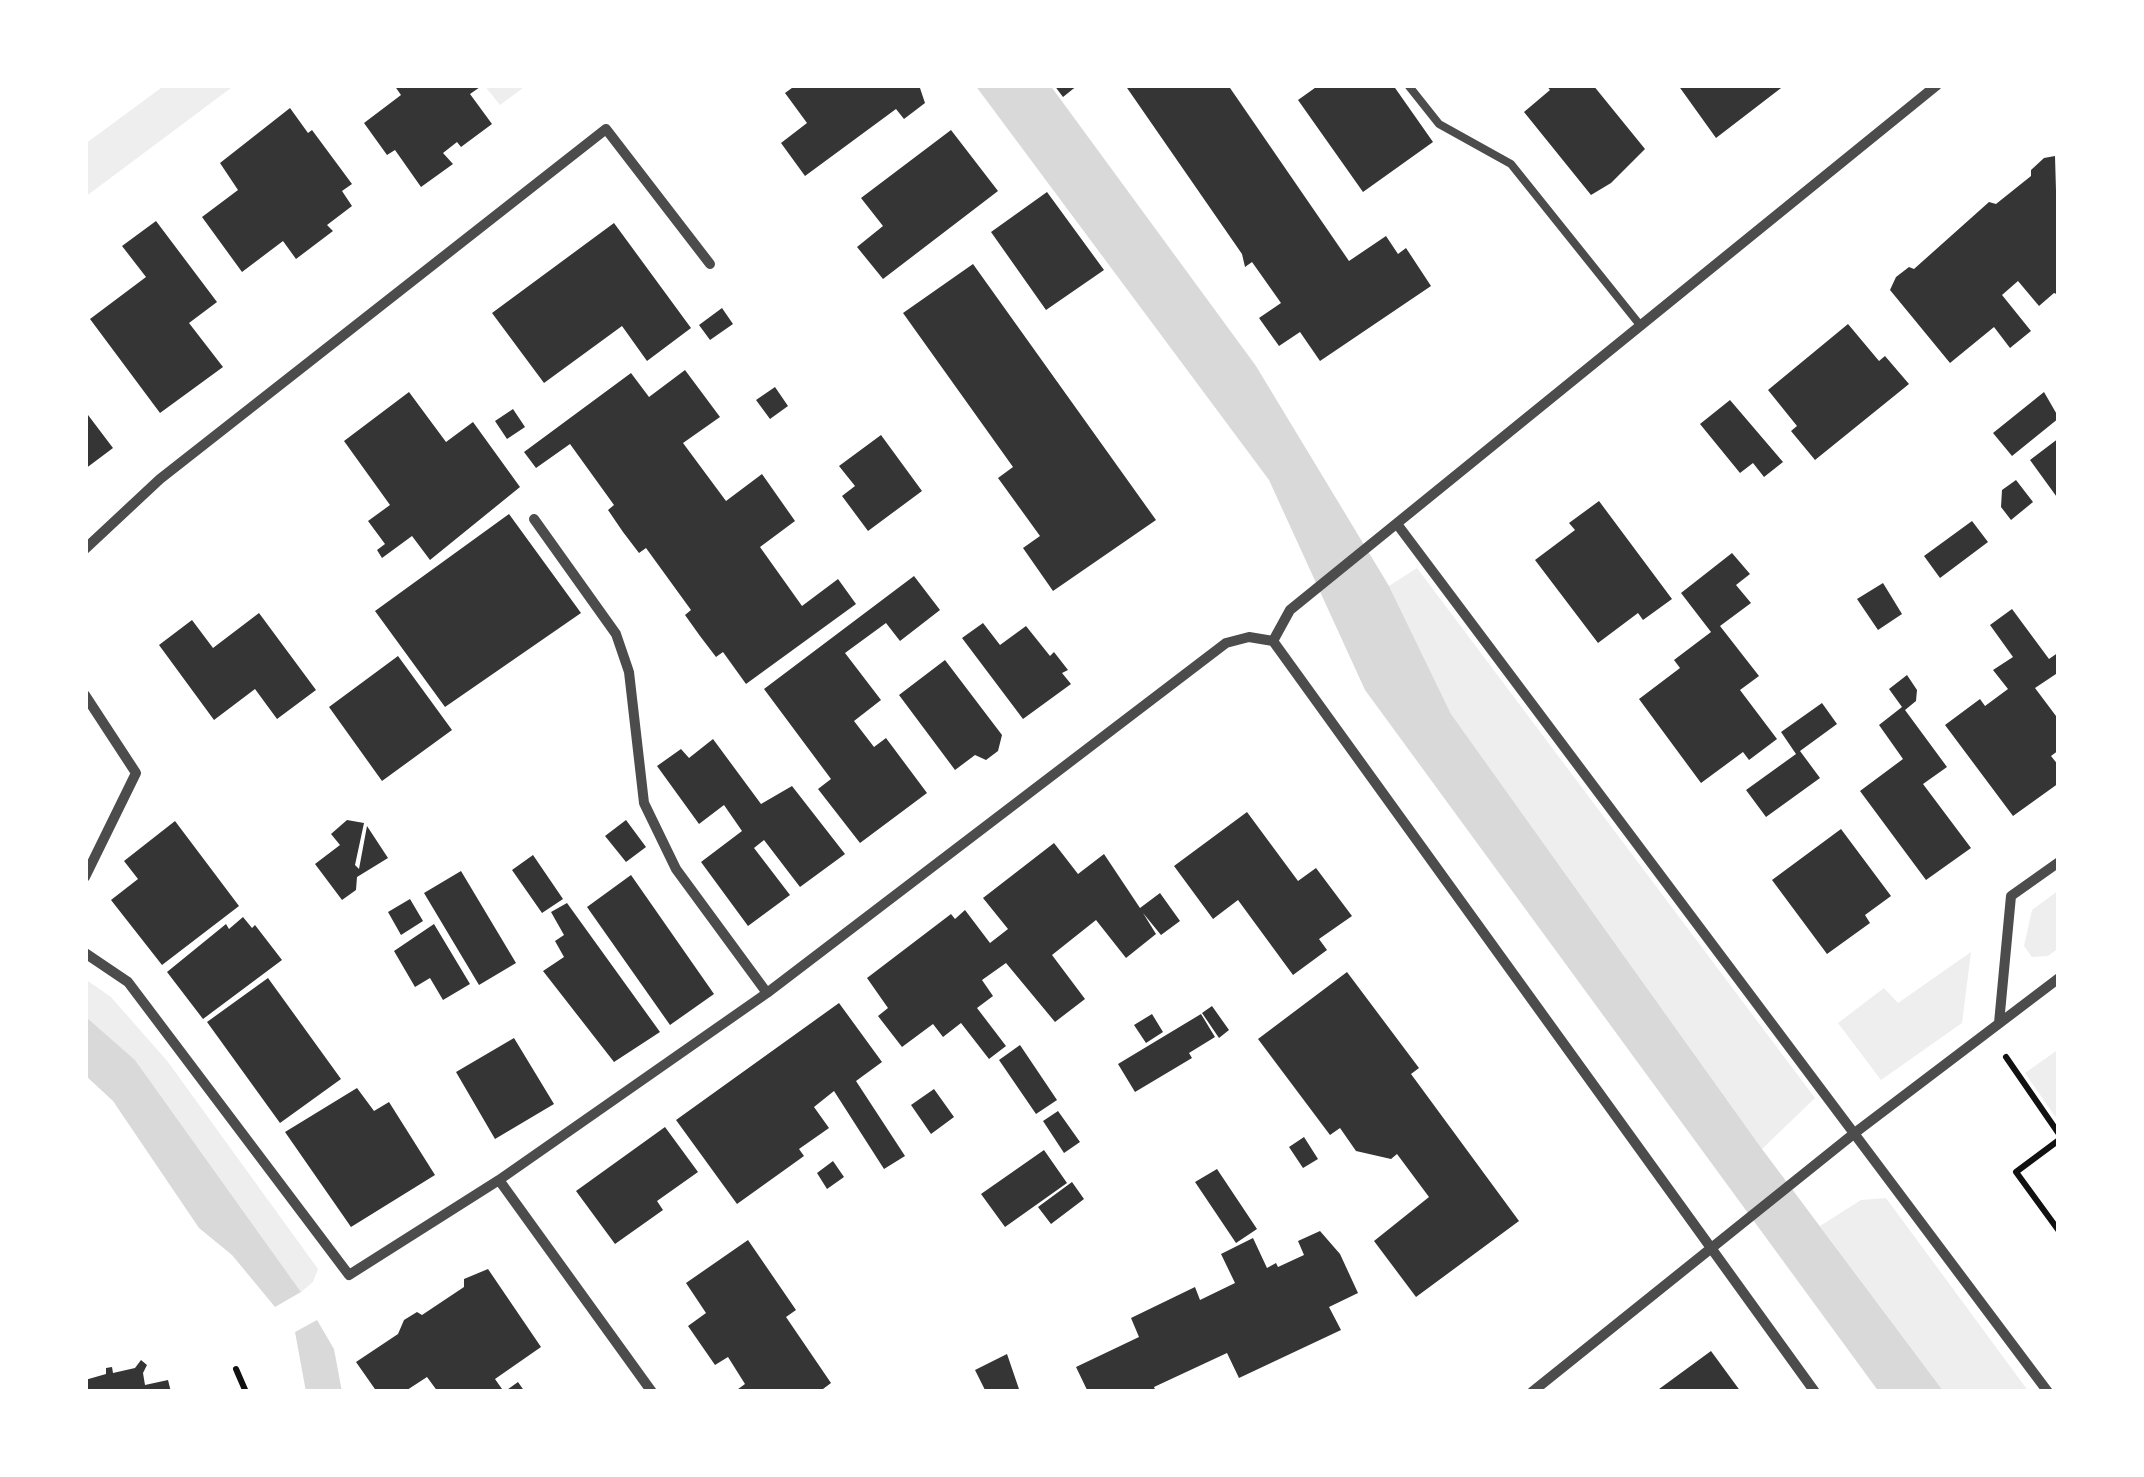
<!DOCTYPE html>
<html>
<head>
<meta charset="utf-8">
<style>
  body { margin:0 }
  #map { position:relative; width:2144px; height:1477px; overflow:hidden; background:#fff; font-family:"IBM Plex Sans",sans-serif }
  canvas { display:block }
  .frame { position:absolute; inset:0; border:88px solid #fff; pointer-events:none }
</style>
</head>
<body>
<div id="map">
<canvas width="2144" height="1477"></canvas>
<div class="frame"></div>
</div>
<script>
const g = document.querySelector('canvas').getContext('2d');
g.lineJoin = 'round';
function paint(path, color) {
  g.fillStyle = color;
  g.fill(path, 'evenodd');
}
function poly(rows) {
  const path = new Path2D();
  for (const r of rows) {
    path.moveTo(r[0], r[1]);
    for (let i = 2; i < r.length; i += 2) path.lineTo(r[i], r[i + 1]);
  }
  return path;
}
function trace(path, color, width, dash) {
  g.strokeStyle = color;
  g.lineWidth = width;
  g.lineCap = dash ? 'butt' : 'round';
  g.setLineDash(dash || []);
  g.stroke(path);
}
const green = poly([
  [165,85,235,85,85,197,85,144],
  [484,85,527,85,500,105],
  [1417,568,1815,1098,1762,1149,1451,714,1389,586],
  [2059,890,2059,948,2048,956,2032,957,2024,946,2032,910],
  [1971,952,1962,1023,1881,1080,1838,1023,1884,988,1898,1003],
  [85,979,111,997,168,1062,318,1269,313,1282,301,1292,135,1060,85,1016],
  [2059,1049,2059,1122,2025,1073],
  [1886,1198,2029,1392,1944,1392,1820,1226,1861,1200]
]);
const water = poly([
  [975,85,1050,85,1256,366,1389,586,1451,714,1762,1149,1944,1392,1879,1392,1365,690,1269,480],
  [85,1016,135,1060,301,1292,275,1307,232,1255,199,1228,113,1101,85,1075],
  [317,1320,334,1349,342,1392,306,1392,295,1332]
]);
const building = poly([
  [394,85,483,85,470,94,492,124,461,147,457,142,443,153,453,164,421,187,395,150,387,155,364,123,401,95],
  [796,85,919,85,925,103,904,119,896,109,805,176,781,143,807,123,785,93],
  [1054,85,1078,85,1063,97],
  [1125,85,1228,85,1349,261,1386,236,1398,254,1406,248,1431,286,1320,361,1300,332,1279,346,1259,318,1281,303,1252,262,1245,267,1242,254],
  [1319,85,1393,85,1433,142,1363,192,1298,100],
  [1546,85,1593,85,1645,149,1611,183,1591,195,1524,112,1550,90],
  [1678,85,1785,85,1716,138],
  [290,108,308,133,312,130,352,184,342,191,352,206,327,225,333,231,296,259,283,241,242,272,202,217,238,190,220,163],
  [951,130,998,191,883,279,857,247,883,226,861,198],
  [2055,156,2059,295,2054,293,2039,306,2018,281,2002,295,2031,331,2010,348,1994,327,1950,363,1890,290,1896,277,1909,267,1914,269,1989,202,1996,204,2031,176,2031,170,2044,158],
  [1047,192,1104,270,1046,310,991,232],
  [156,221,217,302,189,323,223,367,160,413,90,319,146,277,122,246],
  [614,223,691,328,647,361,622,326,544,383,492,313],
  [973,264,1156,520,1053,591,1023,548,1040,536,998,478,1013,467,903,313],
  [722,308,733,324,710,340,699,325],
  [1848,324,1879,361,1885,356,1909,384,1815,460,1791,431,1797,426,1768,390],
  [685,370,720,417,683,443,726,501,762,474,795,521,760,547,802,606,838,579,856,604,746,684,723,652,716,657,700,636,685,615,691,610,646,548,639,553,623,532,608,510,614,505,570,444,536,468,524,452,631,373,649,397],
  [775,387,788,406,770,419,756,400],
  [409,392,446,442,473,422,520,487,430,560,412,536,382,558,377,550,385,544,368,521,390,505,344,441],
  [2044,392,2059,418,2012,456,1993,433],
  [1730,400,1783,462,1764,477,1753,463,1740,473,1700,424],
  [513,409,525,427,507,439,495,421],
  [85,411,113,448,85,469],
  [881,435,922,491,868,531,842,496,855,486,839,466],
  [2059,438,2059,500,2030,460],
  [2016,480,2033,502,2011,520,2001,507,2002,490],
  [1599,501,1672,599,1643,620,1638,613,1598,643,1535,560,1575,530,1569,523],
  [509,514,581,613,445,707,375,611],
  [1972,521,1988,542,1940,578,1924,556],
  [1732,553,1750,574,1736,585,1751,603,1720,626,1759,676,1740,690,1777,739,1749,760,1743,752,1701,783,1639,699,1680,668,1674,660,1711,632,1681,593],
  [914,576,940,610,900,641,886,623,845,653,881,700,854,721,874,747,886,738,927,793,860,843,818,789,831,779,764,689],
  [1883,583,1902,614,1878,630,1857,599],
  [2012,609,2049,659,2059,652,2059,672,2035,688,2059,720,2059,750,2051,756,2059,766,2059,783,2013,816,1945,725,1980,699,1985,706,2008,689,1993,670,2013,657,1990,625],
  [259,613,316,690,277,719,255,689,214,720,159,645,192,620,213,648],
  [983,623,1000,645,1026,626,1050,656,1054,652,1068,670,1062,673,1071,684,1023,719,962,638],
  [398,656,452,730,382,781,329,707],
  [945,660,1002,735,998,751,986,760,975,755,955,770,899,695],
  [1907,675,1917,690,1916,701,1905,710,1947,767,1923,784,1971,848,1926,880,1860,791,1903,759,1879,725,1902,707,1889,689],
  [1822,703,1837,724,1800,751,1820,778,1766,817,1746,790,1796,754,1781,732],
  [713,739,761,804,792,786,845,854,800,887,764,840,754,848,790,895,748,926,701,862,742,831,724,805,699,824,657,766,681,749,689,758],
  [1247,812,1298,881,1316,868,1352,916,1319,939,1327,950,1293,975,1238,900,1213,919,1174,866],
  [347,820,364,823,355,865,359,869,367,826,388,858,357,877,356,890,342,900,315,864,340,845,331,834],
  [626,820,646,847,626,862,605,836],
  [175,821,239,906,162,965,111,900,138,879,124,861],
  [1841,829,1891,896,1865,915,1870,923,1827,954,1772,880],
  [1054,843,1078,874,1104,854,1140,908,1160,893,1180,921,1161,935,1143,913,1156,934,1126,958,1096,920,1052,955,1085,999,1055,1022,1006,963,982,980,993,996,977,1008,1006,1046,989,1059,961,1023,943,1037,933,1024,902,1047,878,1016,888,1008,867,978,951,914,955,919,965,910,990,943,1008,929,983,898],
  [533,855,563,899,542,913,512,870],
  [461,871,516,963,479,985,424,893],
  [631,875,714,994,670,1025,587,907],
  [410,899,423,921,401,935,388,912],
  [567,903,660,1032,614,1062,543,971,564,957,555,941,564,935,551,912],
  [243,917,252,928,255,925,282,960,203,1019,167,972,226,924,229,929],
  [434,924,470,984,443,1000,430,978,415,987,394,951],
  [1347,972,1419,1068,1411,1074,1519,1221,1416,1297,1374,1241,1429,1197,1397,1154,1391,1159,1356,1151,1340,1128,1330,1135,1258,1039],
  [268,978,341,1079,280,1123,207,1022],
  [839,1003,882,1062,856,1081,905,1156,884,1169,834,1091,814,1107,829,1128,799,1149,804,1156,737,1204,676,1120],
  [1212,1006,1229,1030,1219,1038,1202,1013],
  [1152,1014,1163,1032,1146,1043,1134,1025],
  [1201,1014,1215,1037,1189,1053,1192,1058,1135,1092,1118,1064],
  [514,1038,554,1104,495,1139,456,1072],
  [1020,1045,1057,1100,1036,1114,999,1060],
  [357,1088,374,1111,389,1102,435,1175,351,1227,285,1132],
  [934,1089,954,1117,931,1134,911,1105],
  [1058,1111,1080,1142,1064,1153,1043,1121],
  [665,1127,698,1172,657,1201,663,1210,615,1244,576,1191],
  [1304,1137,1318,1159,1303,1168,1289,1147],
  [1044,1150,1067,1183,1005,1227,981,1194],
  [833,1161,844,1177,827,1189,817,1173],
  [1217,1169,1257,1229,1236,1243,1195,1182],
  [1072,1182,1084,1199,1051,1224,1038,1207],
  [1320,1231,1340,1254,1358,1293,1329,1307,1341,1330,1239,1378,1227,1353,1154,1387,1156,1392,1088,1392,1076,1367,1139,1337,1131,1318,1195,1287,1200,1300,1235,1283,1221,1254,1253,1238,1267,1268,1276,1263,1278,1267,1304,1255,1298,1241],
  [748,1240,796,1310,786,1317,831,1383,819,1392,734,1392,745,1384,728,1357,715,1365,688,1326,706,1313,686,1283],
  [488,1269,541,1347,495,1379,502,1389,498,1392,438,1392,427,1377,404,1392,377,1392,356,1362,398,1334,404,1320,417,1312,422,1315,464,1287,464,1279],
  [1711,1351,1741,1392,1655,1392],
  [1007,1354,1020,1392,986,1392,975,1370],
  [141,1360,147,1365,143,1373,145,1385,168,1380,171,1392,85,1392,85,1380,106,1374,106,1368,112,1367,113,1373,135,1368],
  [518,1382,525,1392,504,1392]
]);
const path = poly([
  [2006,1057,2059,1134],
  [2059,1140,2016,1172,2059,1231],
  [236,1369,246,1392]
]);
const service = poly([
  [1408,85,1439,124,1511,164,1640,325]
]);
const minor = poly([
  [534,519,616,634,629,672,644,803,676,869,767,993],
  [1397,524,2048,1392],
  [85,549,160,479,606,129,710,264],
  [1273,641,1815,1392],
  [1273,641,1290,610,1937,85],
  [85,695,136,773,85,877],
  [85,953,128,982,349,1275,499,1180,767,993,1226,643,1249,637,1273,641],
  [1999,1023,2011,896,2059,862],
  [499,1180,652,1392],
  [1532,1392,1856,1132,2059,978]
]);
paint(green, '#eee');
paint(water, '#d9d9d9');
paint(building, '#353535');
trace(path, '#111', 6);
trace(service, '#4c4c4c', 8);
trace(minor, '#4c4c4c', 10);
</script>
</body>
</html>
